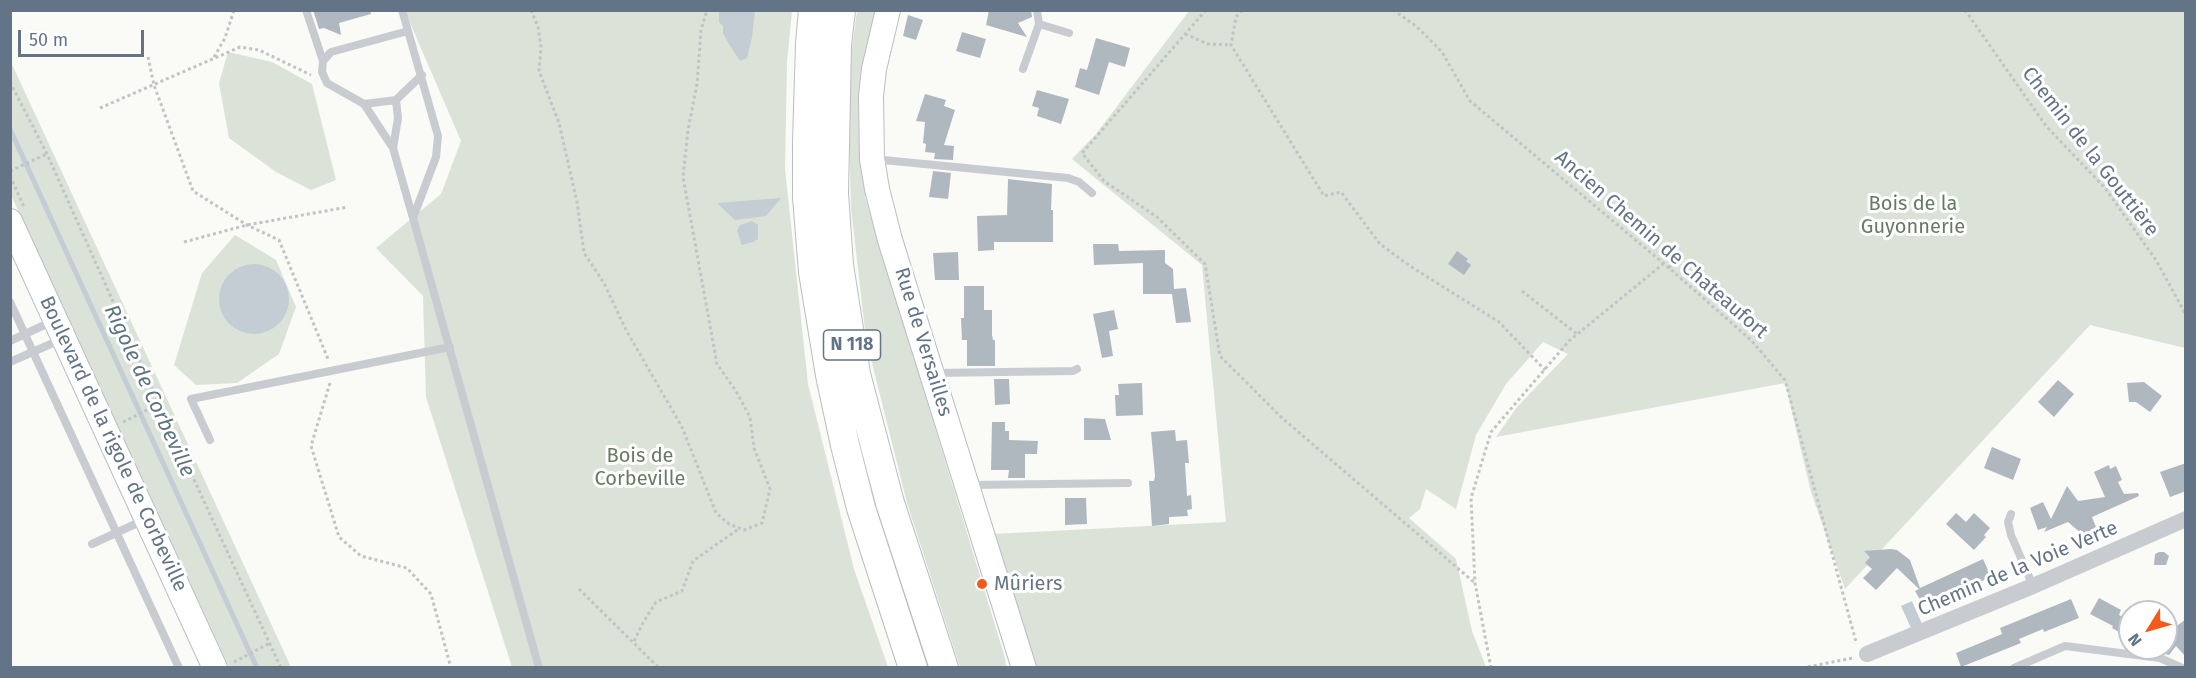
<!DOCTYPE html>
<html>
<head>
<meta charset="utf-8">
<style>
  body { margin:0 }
  #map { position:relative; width:2196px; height:678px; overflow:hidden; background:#fafaf7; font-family:"Fira Sans",sans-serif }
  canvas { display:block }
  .frame { position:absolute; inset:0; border:12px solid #627486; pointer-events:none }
  .north { position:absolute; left:2118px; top:600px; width:60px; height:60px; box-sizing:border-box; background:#fff; border:2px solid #c0c7cf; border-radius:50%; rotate:233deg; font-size:16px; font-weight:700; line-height:24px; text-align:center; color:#627486 }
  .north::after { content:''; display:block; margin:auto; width:21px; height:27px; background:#f6591c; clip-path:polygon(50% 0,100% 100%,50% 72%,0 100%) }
  .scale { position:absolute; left:18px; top:30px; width:126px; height:27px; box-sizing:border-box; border:3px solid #627486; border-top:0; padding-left:8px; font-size:18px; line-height:21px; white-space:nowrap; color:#627486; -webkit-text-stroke:4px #fff; paint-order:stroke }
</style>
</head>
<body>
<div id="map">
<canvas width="2196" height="678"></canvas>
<div class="frame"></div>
<div class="north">N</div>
<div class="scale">50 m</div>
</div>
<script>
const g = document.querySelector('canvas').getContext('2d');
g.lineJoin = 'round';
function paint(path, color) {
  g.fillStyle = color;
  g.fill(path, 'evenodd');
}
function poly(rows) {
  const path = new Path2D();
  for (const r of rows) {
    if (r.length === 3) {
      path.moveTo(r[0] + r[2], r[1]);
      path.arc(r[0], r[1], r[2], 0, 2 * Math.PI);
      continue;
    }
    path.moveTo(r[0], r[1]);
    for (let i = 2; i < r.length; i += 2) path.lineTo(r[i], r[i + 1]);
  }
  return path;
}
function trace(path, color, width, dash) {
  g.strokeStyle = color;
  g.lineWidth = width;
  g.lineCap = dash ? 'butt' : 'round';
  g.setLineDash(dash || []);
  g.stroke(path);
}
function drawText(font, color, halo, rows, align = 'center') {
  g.font = font + ' "Fira Sans",sans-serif';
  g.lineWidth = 6;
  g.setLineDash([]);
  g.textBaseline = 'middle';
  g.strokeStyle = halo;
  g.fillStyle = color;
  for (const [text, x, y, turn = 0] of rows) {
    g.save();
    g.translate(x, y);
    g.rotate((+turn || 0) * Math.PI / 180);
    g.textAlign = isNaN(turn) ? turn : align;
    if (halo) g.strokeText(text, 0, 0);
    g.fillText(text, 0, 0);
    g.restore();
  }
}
const green = poly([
  [405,11,792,11,787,62,785,169,808,384,854,569,888,667,512,667,426,397,423,296,376,248,441,194,461,141],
  [857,11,878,11,863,66,865,197,1005,658,1006,667,960,667,907,503,866,339,851,208,849,123,851,56],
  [1189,11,2185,11,2185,348,2090,325,1845,589,1811,492,1785,383,1496,437,1517,407,1568,354,1543,342,1506,384,1476,435,1456,509,1426,489,1420,509,1409,518,1456,559,1472,631,1486,667,1033,667,993,534,1226,522,1202,265,1072,159,1096,134],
  [228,52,272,62,312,84,336,180,311,190,276,172,229,138,219,83],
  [10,60,291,667,229,667,11,195],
  [235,235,276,260,296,307,279,354,237,383,196,385,174,365,202,273]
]);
const water = poly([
  [719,11,755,11,752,37,747,58,740,61,729,44,723,33,723,26,719,22],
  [781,198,766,216,735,220,717,203],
  [752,221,758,225,758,239,753,242,742,245,737,231,740,225],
  [254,299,35],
  [1912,601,1922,624,1911,628,1901,606]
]);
const stream = poly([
  [10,129,257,668]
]);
const building = poly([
  [313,10,370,10,371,14,339,23,341,35,324,28,319,29],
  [989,10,1031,10,1032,17,1018,23,1027,37,986,25],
  [908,15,923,20,916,40,903,36],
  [962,32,986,39,980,58,956,51],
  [1096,38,1130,48,1125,67,1109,62,1099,95,1075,87,1080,68,1087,70],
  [1037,90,1069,99,1061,124,1037,116,1039,108,1032,106],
  [925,94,946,100,944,106,955,110,944,145,954,146,953,160,934,159,935,153,925,152,926,144,923,143,925,122,916,121],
  [933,171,951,173,948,199,929,197],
  [1008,179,1052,184,1051,210,1053,210,1053,242,994,242,994,250,978,251,977,216,1007,215],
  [1093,244,1118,244,1119,251,1165,250,1165,263,1173,269,1174,289,1186,288,1191,322,1176,323,1172,294,1143,294,1143,263,1094,265],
  [1457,251,1468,259,1466,261,1471,265,1464,275,1448,264],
  [958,252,959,280,935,280,933,253],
  [964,286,984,286,984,310,992,310,992,335,993,340,995,340,995,366,967,366,967,340,962,340,961,318,964,318],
  [1114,310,1118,329,1109,331,1113,356,1102,358,1093,314],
  [994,379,1009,379,1010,404,995,405],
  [2058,380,2074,394,2054,417,2038,402],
  [2144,382,2162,396,2150,412,2136,402,2129,402,2127,383],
  [1142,383,1143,415,1116,416,1115,395,1119,395,1118,384],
  [1084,418,1105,419,1111,440,1084,440],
  [992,422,1005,422,1005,431,1009,431,1009,440,1038,441,1037,454,1025,454,1025,478,1008,478,1009,470,991,470],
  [1175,430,1176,441,1187,440,1189,463,1185,463,1187,496,1191,495,1192,509,1187,510,1188,516,1169,517,1169,524,1152,526,1149,481,1154,481,1155,476,1151,432],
  [1992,447,2021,459,2013,480,1984,468],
  [2186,463,2186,491,2170,497,2160,472],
  [2109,465,2110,469,2116,466,2122,480,2118,482,2124,494,2138,493,2139,496,2092,517,2096,527,2088,534,2082,534,2068,522,2044,532,2047,527,2038,530,2030,508,2043,502,2051,519,2067,486,2078,501,2105,497,2094,472],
  [1065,498,1086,498,1087,524,1065,525],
  [1956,513,1966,522,1974,513,1990,528,1984,535,1986,537,1974,550,1946,524],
  [1891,549,1897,550,1910,560,1920,588,1983,559,1991,577,1951,595,1949,590,1922,603,1915,591,1919,589,1897,568,1876,590,1863,578,1872,569,1865,563,1870,557,1864,551],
  [2159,552,2164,552,2169,556,2166,565,2154,565,2155,554],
  [2099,598,2121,610,2119,615,2130,621,2130,638,2112,628,2114,624,2113,626,2090,614],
  [2071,599,2079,618,2044,632,2043,629,2019,639,2021,643,1961,667,1956,653,2002,634,2000,628],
  [2186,619,2186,657,2176,646,2169,655,2166,654,2166,634]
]);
const path = poly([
  [531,10,538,27,541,47,539,71,559,123,577,202,584,253,604,283,626,330,682,427,716,513,729,524,744,530,762,523,770,489,754,448,750,417,736,391,717,364,683,177,688,130,697,84,701,30,707,10],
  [1206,10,1082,153,1104,181,1157,217,1205,264,1220,356,1282,418,1475,583],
  [1242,10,1236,17,1231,45,1324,196,1341,192,1380,244,1410,266,1499,322,1545,370],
  [1393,10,1416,26,1442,52,1470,101,1669,268,1751,340,1785,380,1856,642],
  [1965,10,2046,126,2105,188,2156,260,2186,315],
  [1185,34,1208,44,1231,45],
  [148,57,154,85,193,191,247,225,279,240,328,359],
  [214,57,225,38,234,10],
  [10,82,47,154,159,404,281,668],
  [100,108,240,47,259,50,311,75],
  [10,171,47,154],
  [10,176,24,207],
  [184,242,247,225,348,207],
  [1669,268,1682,248],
  [1522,291,1577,334],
  [330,383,311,446,339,537,361,556,407,568,431,594,451,668],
  [123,422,159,404],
  [579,589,659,668],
  [634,641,644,621,656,602,682,591,693,561,740,528],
  [234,662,270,643],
  [1491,668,1475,583,1471,498,1491,432,1569,341,1663,264],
  [1802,668,1853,658]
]);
const service = poly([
  [306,10,323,61],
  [402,10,438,136,436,157,413,218,539,668],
  [1037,10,1039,24],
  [408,31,331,52,323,61,322,72,327,83,364,104,396,100,422,75],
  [1023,69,1039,24,1069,33],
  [364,104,393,148,413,218],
  [393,148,398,118,396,100],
  [873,159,1068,178,1079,182,1092,193],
  [10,302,179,668],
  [10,341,53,321],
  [10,362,62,339],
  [934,373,1073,371,1077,369],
  [210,440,191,399,450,347],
  [969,485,1128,483],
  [2011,514,2008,522,2011,535,2033,586],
  [92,544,144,520],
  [2014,668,2065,646,2160,658,2182,668]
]);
const minor = poly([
  [1867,654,2033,586,2186,519]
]);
const secondary = poly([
  [888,10,874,69,871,96,872,159,877,189,890,240,1024,668],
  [10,221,215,668]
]);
const trunk = poly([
  [813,10,810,44,807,142,807,197,813,272,830,375,845,445,861,508,913,668],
  [841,10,837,45,834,193,839,265,856,374,890,503,944,668]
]);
const markers = [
  [982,584,6,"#f6591c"]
];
const shields = [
  [852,345,57]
];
const shieldNames = [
  ["N 118",852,345]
];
const streetNames = [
  ["Chemin de la Gouttière",2090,152,52],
  ["Ancien Chemin de Chateaufort",1661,245,41],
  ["Rue de Versailles",923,342,73],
  ["Boulevard de la rigole de Corbeville",113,444,65],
  ["Chemin de la Voie Verte",2018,569,-23]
];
const parkNames = [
  ["Bois de la",1913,204],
  ["Guyonnerie",1913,227],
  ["Bois de",640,456],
  ["Corbeville",640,479]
];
const poiNames = [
  ["Mûriers",994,584]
];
const waterNames = [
  ["Rigole de Corbeville",149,391,65]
];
paint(green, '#dbe2d8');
paint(water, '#c3cdd3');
trace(stream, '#c3cdd3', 5);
paint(building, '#b0b8bf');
trace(secondary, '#b9bfc5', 26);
trace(trunk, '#babec2', 30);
trace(path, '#c1c4c6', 3, [3, 3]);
trace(service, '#c8ccd0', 8);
trace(minor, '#c8ccd0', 16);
trace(secondary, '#fff', 24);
trace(trunk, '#fff', 28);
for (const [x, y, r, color] of markers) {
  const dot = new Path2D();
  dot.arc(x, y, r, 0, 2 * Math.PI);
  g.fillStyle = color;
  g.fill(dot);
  trace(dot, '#fff', 2);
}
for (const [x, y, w] of shields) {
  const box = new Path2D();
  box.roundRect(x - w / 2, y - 15, w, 30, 4.5);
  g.fillStyle = '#fff';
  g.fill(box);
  trace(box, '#627486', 1.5);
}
drawText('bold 18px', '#627486', null, shieldNames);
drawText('20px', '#627486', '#fff', streetNames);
drawText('20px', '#667c61', '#fff', parkNames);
drawText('20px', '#627486', '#fff', poiNames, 'left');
drawText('italic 21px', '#5d747e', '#fff', waterNames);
</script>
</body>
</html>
